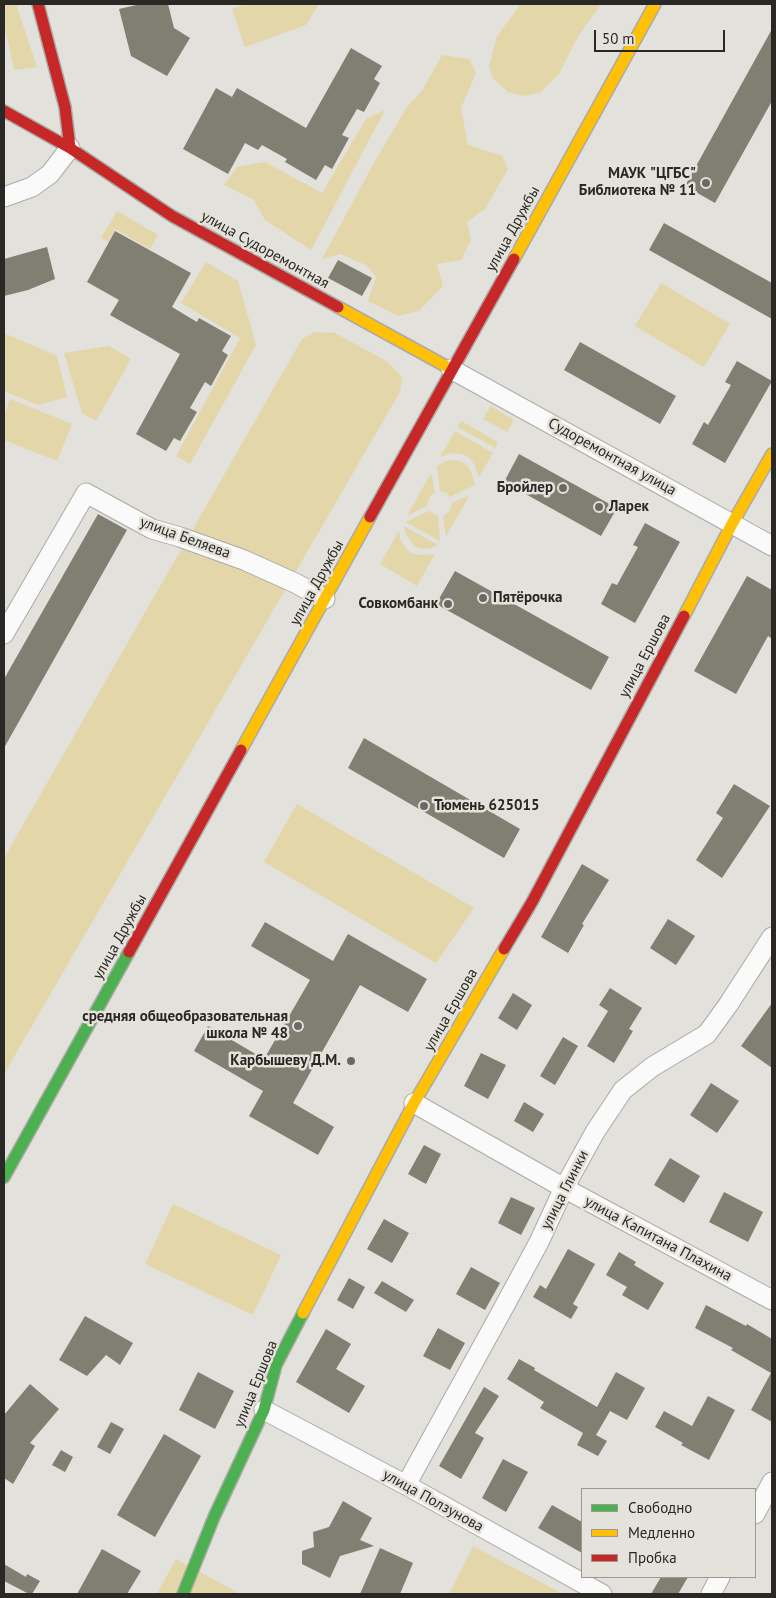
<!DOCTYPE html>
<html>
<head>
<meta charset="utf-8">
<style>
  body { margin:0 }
  #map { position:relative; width:776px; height:1598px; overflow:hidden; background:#e2e1dc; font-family:"PT Sans",sans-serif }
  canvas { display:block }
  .frame { position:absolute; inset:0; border:5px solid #292825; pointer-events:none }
  .legend { position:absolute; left:581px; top:1488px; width:175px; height:90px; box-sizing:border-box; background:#e4e2da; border:1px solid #999892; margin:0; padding:6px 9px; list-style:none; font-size:15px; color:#292825 }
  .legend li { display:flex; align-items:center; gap:10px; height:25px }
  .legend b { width:25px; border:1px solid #999892 }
  .scale { position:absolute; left:594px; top:30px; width:131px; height:22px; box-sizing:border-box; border:2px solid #292825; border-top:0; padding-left:6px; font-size:15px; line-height:18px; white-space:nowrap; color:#292825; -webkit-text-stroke:4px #e4e2da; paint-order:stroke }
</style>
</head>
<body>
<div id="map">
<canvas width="776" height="1598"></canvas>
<div class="frame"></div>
<ul class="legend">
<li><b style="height:6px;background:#4caf50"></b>Свободно</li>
<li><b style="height:6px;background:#ffc107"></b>Медленно</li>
<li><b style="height:6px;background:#c62828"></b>Пробка</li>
</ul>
<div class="scale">50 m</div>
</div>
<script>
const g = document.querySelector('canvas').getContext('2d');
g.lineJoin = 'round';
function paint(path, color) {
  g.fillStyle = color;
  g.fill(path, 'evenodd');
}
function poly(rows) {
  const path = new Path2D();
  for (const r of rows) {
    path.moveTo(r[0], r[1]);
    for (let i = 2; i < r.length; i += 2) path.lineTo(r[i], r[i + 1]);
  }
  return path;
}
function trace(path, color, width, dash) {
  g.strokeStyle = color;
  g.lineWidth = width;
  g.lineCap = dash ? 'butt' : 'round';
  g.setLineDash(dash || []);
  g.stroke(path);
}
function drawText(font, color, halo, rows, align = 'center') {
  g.font = font + ' "PT Sans",sans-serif';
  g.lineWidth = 5;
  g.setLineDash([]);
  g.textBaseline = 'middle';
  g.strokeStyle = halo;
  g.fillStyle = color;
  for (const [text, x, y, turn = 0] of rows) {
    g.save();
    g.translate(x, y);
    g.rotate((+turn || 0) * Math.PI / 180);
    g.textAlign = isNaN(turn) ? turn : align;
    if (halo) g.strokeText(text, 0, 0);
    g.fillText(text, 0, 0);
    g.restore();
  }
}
const green = poly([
  [4,4,16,4,37,67,14,70,4,23],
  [246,4,319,4,306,25,245,47,232,9],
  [521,4,601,4,577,38,559,74,541,92,525,96,508,92,493,78,489,67,497,36],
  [442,55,469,59,476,73,461,108,468,145,502,156,508,169,485,209,467,222,471,240,461,260,437,264,443,286,419,311,398,316,368,301,376,277,366,265,340,254,322,259,375,161,407,107,422,91],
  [385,110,311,250,265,220,254,200,224,185,237,167,265,162,322,193,366,119],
  [117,211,158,235,150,249,115,229,108,242,101,238],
  [206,262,238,281,256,345,190,464,176,456,240,338,181,303],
  [661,283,730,324,704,367,635,326],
  [314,332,335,333,388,362,402,377,400,392,4,1074,4,858,302,339],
  [4,333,57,356,67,397,38,405,4,391],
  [109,346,131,359,96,421,82,413,64,353],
  [10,399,72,424,57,461,4,440,4,416],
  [490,406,514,420,507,432,483,419],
  [461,421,498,442,495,448,458,427],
  [455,431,493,453,479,477,475,466,470,458,462,454,452,453,440,457],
  [454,460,462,462,469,468,473,477,475,485,450,497,446,493,440,491,437,466,446,461],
  [431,473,435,493,430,496,427,506,407,516],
  [470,495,446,536,443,516,448,513,452,503],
  [429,511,438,516,440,541,406,522],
  [404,526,438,545,431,548,422,549,414,546,405,533],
  [399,531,400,539,404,546,411,553,419,555,435,554,417,586,380,564],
  [297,804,474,908,436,963,264,862],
  [173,1204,281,1255,253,1315,145,1264],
  [473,1546,563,1594,449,1594],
  [176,1559,240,1594,157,1594]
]);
const building = poly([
  [141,4,168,4,174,28,190,38,167,76,131,56,119,9],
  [772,29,772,101,715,203,685,186],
  [351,48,382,66,374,79,380,83,364,112,357,109,342,135,349,138,332,169,325,165,316,180,285,162,287,159,262,145,258,150,245,143,228,174,183,149,216,88,232,97,237,88,306,128],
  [664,223,772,283,772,319,649,250],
  [115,231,191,273,172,307,197,322,199,318,231,336,222,351,228,355,211,386,205,382,190,408,197,412,180,441,174,438,166,451,136,434,180,354,110,315,119,300,87,282],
  [47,247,55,279,28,290,4,296,4,259],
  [338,260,372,278,362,296,328,278],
  [580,342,676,396,660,424,564,370],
  [737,361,772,381,725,463,692,444,704,422,708,425,731,385,725,382],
  [519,454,617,508,601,536,504,482],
  [98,514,127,530,4,748,4,679],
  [645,523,680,542,635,623,601,604,612,583,617,585,638,547,633,545],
  [455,571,609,657,591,690,436,604],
  [747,576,772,590,772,639,768,636,736,694,694,671],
  [364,738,520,829,504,858,348,768],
  [734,784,770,806,722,878,696,860,723,818,716,813],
  [582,864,609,880,582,924,584,925,568,953,541,937],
  [668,919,695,936,676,965,650,948],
  [265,922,333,961,348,934,427,979,408,1012,360,985,293,1103,334,1127,318,1155,249,1116,263,1091,194,1051,208,1026,264,1059,310,980,251,946],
  [610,988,642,1008,629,1029,633,1031,614,1063,587,1046,608,1011,599,1005],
  [513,993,532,1005,517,1030,498,1018],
  [772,1003,772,1068,741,1046],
  [563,1037,578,1046,555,1085,540,1076],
  [481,1053,506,1065,488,1099,464,1086],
  [711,1083,739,1101,717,1133,690,1115],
  [524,1102,544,1114,533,1132,514,1121],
  [424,1145,441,1154,426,1184,408,1174],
  [670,1158,700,1176,684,1203,654,1185],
  [724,1192,763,1212,748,1242,709,1222],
  [511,1197,535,1208,521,1235,498,1223],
  [384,1219,409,1233,392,1263,367,1249],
  [568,1249,595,1264,573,1304,578,1307,571,1319,533,1297,540,1285,546,1289],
  [619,1252,636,1262,634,1265,664,1283,648,1310,622,1295,627,1287,606,1275],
  [471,1267,500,1283,485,1310,456,1294],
  [349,1278,365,1287,353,1309,337,1300],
  [382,1281,414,1300,406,1312,374,1293],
  [706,1305,746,1326,747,1324,772,1339,772,1422,751,1410,771,1373,731,1350,733,1348,695,1328],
  [85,1316,133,1343,120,1365,106,1355,87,1376,59,1360],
  [438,1328,465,1343,450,1370,423,1356],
  [326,1329,351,1344,336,1369,365,1386,349,1413,296,1382],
  [519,1359,535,1368,534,1370,597,1407,616,1372,645,1388,627,1420,610,1411,596,1435,607,1441,598,1456,577,1445,583,1433,540,1408,544,1402,507,1379],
  [198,1372,234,1391,215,1429,179,1410],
  [30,1384,59,1409,30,1443,35,1446,13,1484,4,1478,4,1415],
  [484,1387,499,1396,475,1433,484,1438,461,1479,439,1466],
  [708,1396,735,1410,709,1460,681,1445,683,1443,655,1427,664,1411,692,1426],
  [111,1422,124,1429,110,1454,97,1447],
  [164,1434,201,1456,155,1537,117,1515],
  [61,1450,73,1457,65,1472,52,1465],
  [503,1459,528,1472,506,1512,482,1498],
  [343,1501,372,1518,360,1540,374,1546,340,1556,330,1578,302,1564,302,1551,314,1547,313,1532,329,1527],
  [552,1505,582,1522,582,1553,538,1528],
  [380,1548,413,1563,400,1594,360,1594],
  [102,1549,141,1571,127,1594,77,1594],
  [4,1564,26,1577,27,1574,40,1581,32,1594,29,1594,4,1581],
  [661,1577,688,1577,678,1594,651,1594]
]);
const street = poly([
  [4,197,32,187,50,174,70,148],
  [451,369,772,546],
  [4,634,86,493,152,529,180,537,244,560,295,583,325,599],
  [414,1103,564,1188,772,1300],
  [264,1410,406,1485,602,1594],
  [406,1485,504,1307,539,1242,564,1188,595,1132,623,1090,652,1067,707,1034,728,1005,772,937],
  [755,1514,772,1482],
  [711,1594,720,1577]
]);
const fast = poly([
  [4,1177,129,952],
  [183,1594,214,1517,264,1410,276,1365,303,1313]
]);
const slow = poly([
  [514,259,655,4],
  [338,307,451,369],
  [684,616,732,524,772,454],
  [241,750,370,517],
  [303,1313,414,1103,504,949]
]);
const jam = poly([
  [38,4,65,107,70,148],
  [4,111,70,148,172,216,338,307],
  [370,517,514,259],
  [504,949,532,902,684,616],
  [129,952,241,750]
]);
const markers = [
  [706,183,5,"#6a6965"],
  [563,488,5,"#6a6965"],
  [599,507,5,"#6a6965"],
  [483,598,5,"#6a6965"],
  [448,604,5,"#6a6965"],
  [424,806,5,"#6a6965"],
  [298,1026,5,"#6a6965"],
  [351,1061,5,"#6a6965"]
];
const poiNames = [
  ["МАУК \"ЦГБС\"",696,174],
  ["Библиотека № 11",696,191],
  ["Бройлер",553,488],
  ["Ларек",609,507,"left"],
  ["Пятёрочка",493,598,"left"],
  ["Совкомбанк",438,604],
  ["Тюмень 625015",434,806,"left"],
  ["средняя общеобразовательная",288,1017],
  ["школа № 48",288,1034],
  ["Карбышеву Д.М.",341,1061]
];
const streetNames = [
  ["улица Дружбы",513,229,-61],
  ["улица Судоремонтная",265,250,29],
  ["Судоремонтная улица",612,457,29],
  ["улица Беляева",185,538,20],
  ["улица Дружбы",317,583,-61],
  ["улица Ершова",645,656,-62],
  ["улица Дружбы",120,937,-61],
  ["улица Ершова",451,1010,-60],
  ["улица Глинки",565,1190,-63],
  ["улица Капитана Плахина",658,1239,28],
  ["улица Ершова",256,1384,-68],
  ["улица Ползунова",433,1501,29]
];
paint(green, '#e3d6a8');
paint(building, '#817e72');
trace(street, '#abaaa6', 21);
trace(fast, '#abaaa6', 14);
trace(slow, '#abaaa6', 14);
trace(jam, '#abaaa6', 14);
trace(street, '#fbfafa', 19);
trace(fast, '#4caf50', 11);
trace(slow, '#ffc107', 11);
trace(jam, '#c62828', 11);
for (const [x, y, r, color] of markers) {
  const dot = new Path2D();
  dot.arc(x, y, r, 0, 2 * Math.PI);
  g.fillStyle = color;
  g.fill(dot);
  trace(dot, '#e4e2da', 2);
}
drawText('bold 15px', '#292825', '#e4e2da', poiNames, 'right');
drawText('15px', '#292825', '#e4e2da', streetNames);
</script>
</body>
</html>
